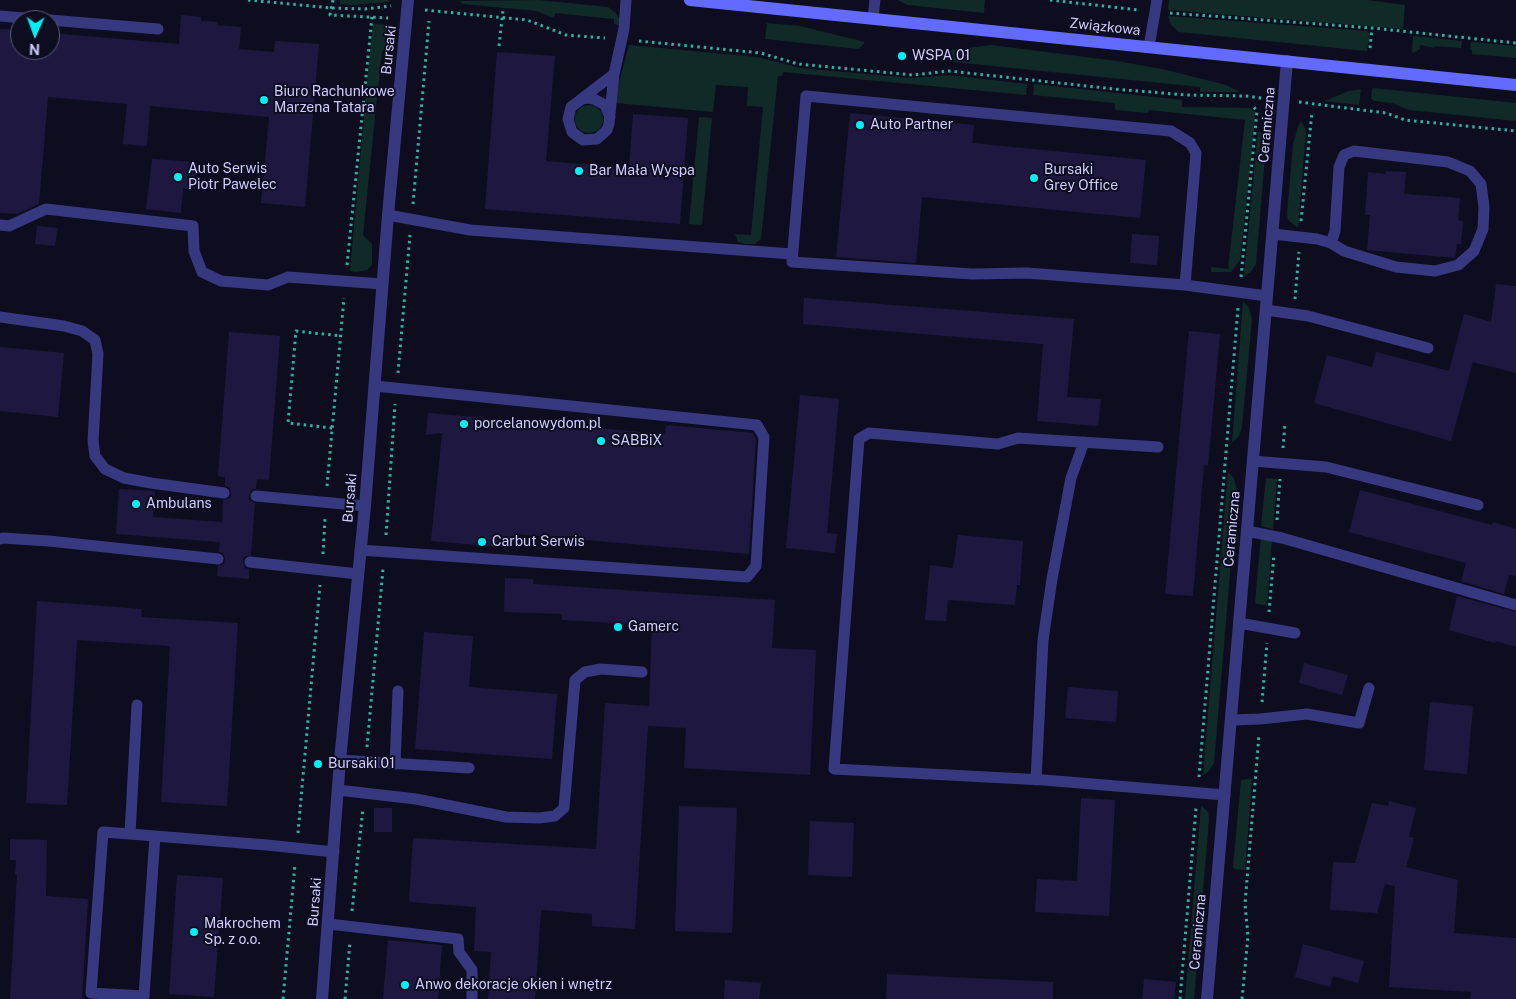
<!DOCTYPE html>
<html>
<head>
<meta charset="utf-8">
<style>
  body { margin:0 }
  #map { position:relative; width:1516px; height:999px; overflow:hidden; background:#0e0d20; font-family:"Public Sans",sans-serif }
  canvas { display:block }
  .north { position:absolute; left:10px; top:10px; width:50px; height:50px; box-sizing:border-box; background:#0e0d20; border:1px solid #5b5979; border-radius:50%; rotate:182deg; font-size:14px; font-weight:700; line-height:20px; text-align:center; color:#ceccff }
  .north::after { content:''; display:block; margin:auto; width:18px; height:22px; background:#00f0f7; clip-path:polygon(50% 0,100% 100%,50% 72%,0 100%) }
</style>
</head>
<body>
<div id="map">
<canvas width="1516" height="999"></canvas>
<div class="north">N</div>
</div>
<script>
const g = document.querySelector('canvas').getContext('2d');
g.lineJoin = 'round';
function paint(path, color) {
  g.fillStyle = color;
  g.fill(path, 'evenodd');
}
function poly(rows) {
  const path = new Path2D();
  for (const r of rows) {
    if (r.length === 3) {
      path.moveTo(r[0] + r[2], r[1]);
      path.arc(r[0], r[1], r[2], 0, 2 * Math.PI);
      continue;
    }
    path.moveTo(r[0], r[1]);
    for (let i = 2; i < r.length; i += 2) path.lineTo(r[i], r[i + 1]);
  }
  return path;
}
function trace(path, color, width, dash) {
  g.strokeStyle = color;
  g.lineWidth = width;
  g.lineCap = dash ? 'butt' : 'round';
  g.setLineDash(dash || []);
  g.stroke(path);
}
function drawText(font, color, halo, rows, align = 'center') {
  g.font = font + ' "Public Sans",sans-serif';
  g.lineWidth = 4;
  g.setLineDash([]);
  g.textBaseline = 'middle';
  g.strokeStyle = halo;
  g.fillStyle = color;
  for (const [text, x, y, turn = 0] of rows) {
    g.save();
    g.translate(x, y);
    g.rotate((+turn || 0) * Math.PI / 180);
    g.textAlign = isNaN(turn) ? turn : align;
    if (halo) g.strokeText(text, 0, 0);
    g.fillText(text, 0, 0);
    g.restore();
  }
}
const green = poly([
  [340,0,388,0,389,2,352,5,340,4],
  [538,0,608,7,616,13,619,18,619,25,614,24,614,19,555,13,554,18,537,11,463,4,459,1],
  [898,0,985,0,984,13,908,5],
  [1169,0,1367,0,1405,5,1403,29,1168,10],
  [1168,16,1367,31,1370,34,1367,51,1179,32,1171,25],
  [767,23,800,26,865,42,859,49,765,39],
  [373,24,392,25,394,27,393,35,382,52,378,90,366,90],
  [1413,36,1462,41,1461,48,1435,46,1434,48,1420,45,1420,49,1413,53,1412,51],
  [1471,42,1516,46,1516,58,1472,54,1472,50,1470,50],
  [629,45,757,57,800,68,911,78,948,75,1027,84,1026,95,783,72,782,76,778,76,761,239,755,244,745,244,738,242,735,234,751,235,763,107,747,106,748,87,716,85,713,112,616,103,618,86],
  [991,45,1117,61,1162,69,1226,85,1240,92,1200,92,1200,87,953,62,941,51],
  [1034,84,1182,100,1182,107,1251,108,1255,112,1254,132,1240,260,1231,272,1211,272,1211,267,1228,269,1245,120,1149,110,1148,113,1115,110,1115,103,1033,95],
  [1373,88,1516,103,1516,121,1409,110,1392,103,1374,101,1371,98,1372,89],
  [1361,89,1359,105,1324,101,1349,91],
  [366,96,377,97,363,235,372,244,372,265,367,270,357,272,350,271],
  [589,119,14],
  [699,117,712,118,702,225,689,224],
  [1301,121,1306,130,1298,228,1288,220,1287,215,1293,144,1298,127],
  [1258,132,1267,133,1256,264,1251,272,1244,276],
  [1243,301,1249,308,1252,319,1242,427,1239,436,1232,443],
  [1228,472,1234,478,1237,491,1214,763,1208,772,1203,775],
  [1266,478,1277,479,1273,529,1261,526],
  [1261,536,1272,539,1267,606,1255,603],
  [1246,779,1252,779,1245,870,1235,869,1233,867,1241,780],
  [1201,805,1208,812,1209,819,1194,999,1185,999]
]);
const building = poly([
  [181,15,201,17,201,21,218,22,217,25,241,27,239,49,274,52,275,41,319,44,305,207,261,203,269,117,150,106,147,146,123,144,127,104,48,97,39,204,17,214,0,213,0,29,20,30,20,50,50,50,50,33,179,44],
  [497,52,555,56,546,161,629,168,633,114,688,118,680,224,485,209],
  [850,113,974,125,972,143,1146,160,1140,218,922,197,916,263,836,257],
  [152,159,197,162,195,189,183,188,181,213,146,209],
  [1386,171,1406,172,1404,194,1460,198,1458,220,1463,221,1461,244,1457,244,1455,258,1367,250,1370,215,1365,215,1368,172,1386,174],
  [37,226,58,228,55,246,35,244],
  [1132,234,1159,236,1157,265,1130,263],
  [1496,284,1516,286,1516,373,1473,362,1451,441,1314,403,1327,355,1372,367,1376,352,1449,371,1464,314,1491,322],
  [804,298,1074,319,1067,397,1101,399,1098,426,1037,421,1043,344,803,324],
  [1189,331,1220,334,1208,466,1204,465,1193,596,1165,594],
  [229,332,280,336,269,480,257,479,256,489,252,489,249,495,249,500,255,503,251,555,244,557,243,562,245,568,249,569,249,579,217,576,218,566,224,564,225,559,223,553,219,552,220,542,116,534,119,489,155,491,153,517,222,522,223,500,230,498,231,494,229,487,225,486,225,477,218,476],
  [0,347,64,353,58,417,0,411],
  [800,395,839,399,827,533,837,534,835,553,786,548],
  [428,413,665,434,666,425,753,433,756,439,749,554,514,534,513,548,431,541,442,433,426,435],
  [1360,490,1492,525,1493,522,1516,529,1516,576,1509,575,1504,594,1461,581,1466,563,1349,532],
  [958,535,1023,541,1020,585,1017,585,1015,605,948,600,946,621,925,620,930,565,953,568],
  [505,578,534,579,533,584,775,600,772,648,816,650,810,775,684,768,686,728,648,726,635,929,592,926,592,914,541,910,535,999,488,999,491,952,474,951,476,907,409,902,413,838,596,849,605,703,649,706,652,625,562,620,562,614,504,612],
  [1457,596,1516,612,1516,647,1496,641,1495,643,1449,630],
  [37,601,142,609,141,617,238,623,227,806,161,802,170,646,77,640,67,805,26,803],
  [424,632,473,636,469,687,557,694,552,759,415,749],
  [1304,663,1348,675,1342,695,1299,683],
  [1068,687,1118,691,1116,722,1065,718],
  [1430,702,1473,706,1467,774,1424,770],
  [1081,798,1115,800,1109,916,1035,912,1037,879,1077,881],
  [1389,801,1416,808,1409,837,1414,838,1406,867,1458,880,1454,933,1516,938,1516,999,1470,999,1471,992,1389,987,1395,886,1385,884,1377,913,1330,910,1333,862,1355,863,1372,803,1388,806],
  [679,806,737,808,732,933,675,931],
  [374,808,392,808,392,832,374,832],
  [810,821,854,823,852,877,808,875],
  [10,839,47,840,46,896,88,899,82,999,10,999,17,875,15,874,16,860,10,860],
  [177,875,223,878,214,997,169,994],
  [388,940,442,945,438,999,383,999],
  [1303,944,1364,961,1358,983,1333,976,1330,987,1295,977],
  [887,974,1053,982,1053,999,886,999],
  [1144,979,1176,982,1174,999,1142,999],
  [725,980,761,983,759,999,724,999]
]);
const path = poly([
  [248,0,331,8,365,9,391,6],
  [333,0,330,15,388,18],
  [1050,0,1139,10],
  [425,10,527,20,566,35,605,38],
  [1170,13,1372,28,1516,43],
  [639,41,761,53,798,64,913,75,949,71,1114,89,1187,95,1246,96,1268,99],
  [499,46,503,10],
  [1370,48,1372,28],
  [336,90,364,93],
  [1299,102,1386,113,1405,120,1516,131],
  [413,204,429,21],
  [1301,221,1312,112],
  [347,265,372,17],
  [1241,277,1257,111,1252,105],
  [1295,299,1299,252],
  [398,373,410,235],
  [332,428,288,423,296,331,341,336],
  [1283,448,1285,423],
  [327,486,344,298],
  [1277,520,1280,479],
  [386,535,395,404],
  [323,554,325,518],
  [1269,612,1274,554],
  [1262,702,1267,643],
  [367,747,383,569],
  [1199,777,1238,308],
  [298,833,320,585],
  [352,911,363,808],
  [283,999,295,864],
  [345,999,350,942],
  [1180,999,1196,808],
  [1242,999,1248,936,1245,904,1259,735]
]);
const lane = poly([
  [0,16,48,20],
  [873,18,875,0],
  [50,20,158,29],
  [1149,47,1157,0],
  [580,100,614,74],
  [610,117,605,105,594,99,588,98,582,99,571,107,568,119,572,132,583,140,597,139,607,130,609,124,614,74,624,29,626,0],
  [388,215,470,230,792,254],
  [0,225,9,226,46,209,193,226,194,251,202,272,221,281,268,285,288,277,382,284],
  [1273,234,1317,239,1331,243,1344,251,1396,267,1435,271,1458,265,1474,251,1483,229,1484,207,1481,184,1470,171,1448,162,1354,151,1344,155,1339,167,1335,231,1331,243],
  [1185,285,1196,153,1190,143,1171,131,806,96,792,262,972,274,1027,273,1185,285,1267,296],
  [1266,310,1308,316,1428,348],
  [0,317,64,326,82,331,95,340,98,354,93,441,95,456,105,469,124,478,151,483,224,493],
  [1158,447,1018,438,998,444,869,433,859,439,834,769,1044,780,1225,795],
  [1253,461,1326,467,1478,505],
  [256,496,365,506],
  [1247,531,1282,538,1516,605],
  [0,539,3,538,49,541,218,559],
  [360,550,747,577,756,566,764,437,757,425,375,386],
  [250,562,358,574],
  [1239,623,1295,633],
  [137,705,130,834,267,845,334,852],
  [1231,720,1260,719,1307,714,1359,723,1369,688],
  [340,760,469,768],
  [395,764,398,691],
  [1036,780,1043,640,1052,579,1071,478,1084,442],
  [338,790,416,799,506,817,539,818,555,816,564,808,575,680,585,672,601,669,642,672],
  [130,834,103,832,91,993,144,996,155,836],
  [329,924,458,939,459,952,472,970,472,999]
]);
const street = poly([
  [322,999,340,760,365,506,388,215,408,0],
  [1207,999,1287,61]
]);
const secondary = poly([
  [690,0,1516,85]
]);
const markers = [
  [902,56,5,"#00f0f7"],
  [264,100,5,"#00f0f7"],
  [860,125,5,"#00f0f7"],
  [579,171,5,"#00f0f7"],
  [178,177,5,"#00f0f7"],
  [1034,178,5,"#00f0f7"],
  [464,424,5,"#00f0f7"],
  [601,441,5,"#00f0f7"],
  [136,504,5,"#00f0f7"],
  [482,542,5,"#00f0f7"],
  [618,627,5,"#00f0f7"],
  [318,764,5,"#00f0f7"],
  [194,932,5,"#00f0f7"],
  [405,985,5,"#00f0f7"]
];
const streetNames = [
  ["Związkowa",1105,27,6],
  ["Bursaki",389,50,-84],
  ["Ceramiczna",1267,125,-85],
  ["Bursaki",350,498,-85],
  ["Ceramiczna",1232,529,-85],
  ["Bursaki",315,902,-86],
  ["Ceramiczna",1198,932,-85]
];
const poiNames = [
  ["WSPA 01",912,56],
  ["Biuro Rachunkowe",274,92],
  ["Marzena Tatara",274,108],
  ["Auto Partner",870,125],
  ["Auto Serwis",188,169],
  ["Piotr Pawelec",188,185],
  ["Bursaki",1044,170],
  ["Grey Office",1044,186],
  ["Bar Mała Wyspa",589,171],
  ["porcelanowydom.pl",474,424],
  ["SABBiX",611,441],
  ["Ambulans",146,504],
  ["Carbut Serwis",492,542],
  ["Gamerc",628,627],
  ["Bursaki 01",328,764],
  ["Makrochem",204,924],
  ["Sp. z o.o.",204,940],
  ["Anwo dekoracje okien i wnętrz",415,985]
];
paint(green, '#102a27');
paint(building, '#1e1841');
trace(path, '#2cb3a1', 3, [2.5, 4]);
trace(lane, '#373980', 11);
trace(street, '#373980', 12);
trace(secondary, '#636aff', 12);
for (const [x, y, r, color] of markers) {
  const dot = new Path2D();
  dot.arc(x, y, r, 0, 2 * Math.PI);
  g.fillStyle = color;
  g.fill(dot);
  trace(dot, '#0e0d20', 2);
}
drawText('14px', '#ceccff', '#0e0d20', streetNames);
drawText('14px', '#ceccff', '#0e0d20', poiNames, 'left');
</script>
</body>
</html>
